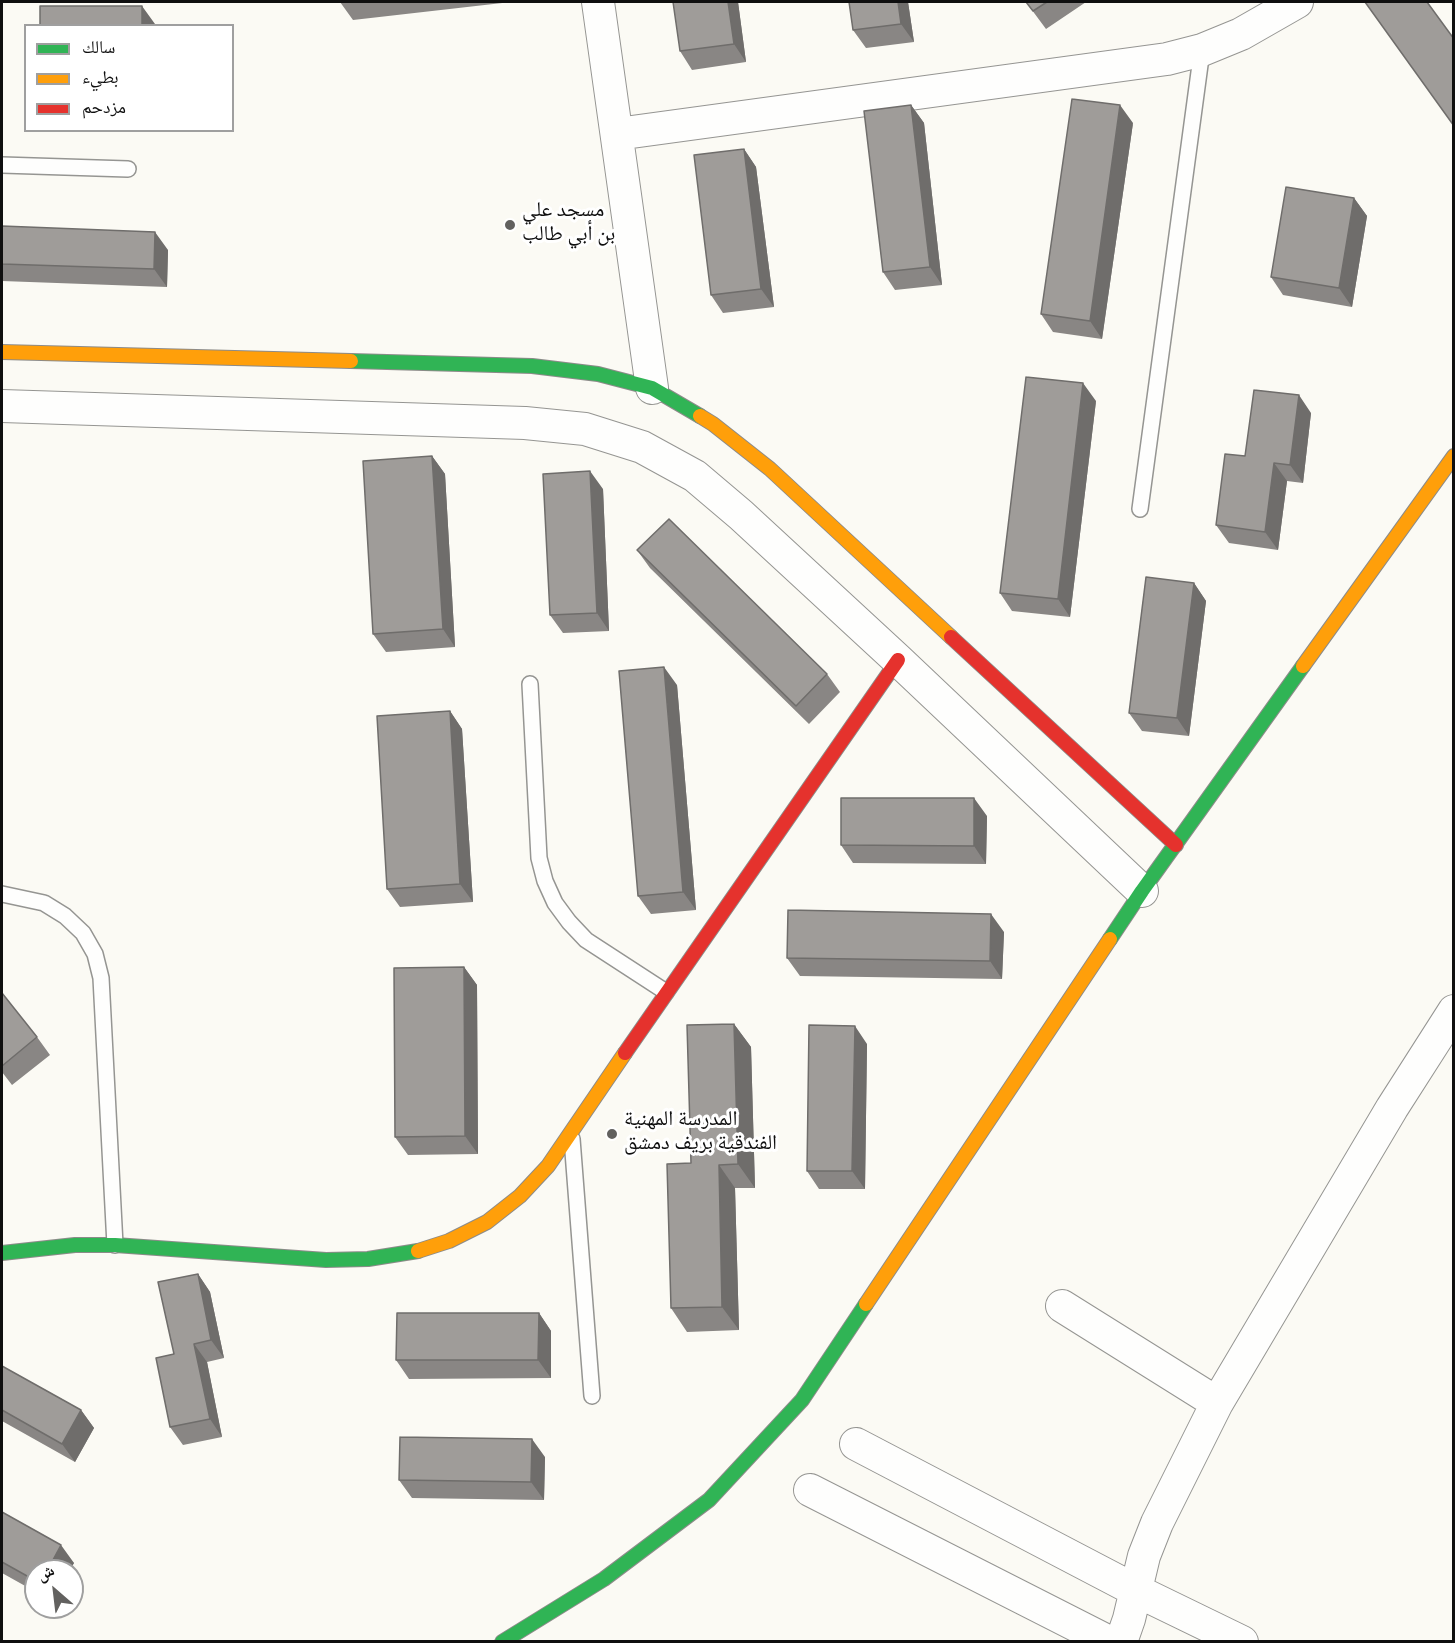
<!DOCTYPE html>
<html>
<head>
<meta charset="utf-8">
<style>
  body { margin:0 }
  #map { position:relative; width:1455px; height:1643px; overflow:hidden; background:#fbfaf4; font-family:Georgia,"Noto Naskh Arabic",serif }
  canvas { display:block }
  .frame { position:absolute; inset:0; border:3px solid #0f0f0f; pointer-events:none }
  .legend { position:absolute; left:24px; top:24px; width:210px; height:108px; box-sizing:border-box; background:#fff; border:2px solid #9f9f9f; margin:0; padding:8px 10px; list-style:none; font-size:18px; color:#0f0f0f }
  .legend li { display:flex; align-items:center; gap:12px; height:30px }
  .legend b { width:30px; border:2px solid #9f9f9f }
  .north { position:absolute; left:24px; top:1559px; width:60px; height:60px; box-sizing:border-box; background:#fff; border:2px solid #9f9f9f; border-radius:50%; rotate:332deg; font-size:16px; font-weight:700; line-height:24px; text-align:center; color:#0f0f0f }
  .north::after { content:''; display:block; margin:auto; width:21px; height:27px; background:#62615f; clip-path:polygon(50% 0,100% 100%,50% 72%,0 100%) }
</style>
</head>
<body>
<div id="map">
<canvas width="1455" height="1643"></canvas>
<div class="frame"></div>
<ul class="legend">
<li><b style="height:8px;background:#30b455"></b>سالك</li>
<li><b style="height:8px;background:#ff9f0a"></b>بطيء</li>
<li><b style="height:8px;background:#e5322d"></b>مزدحم</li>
</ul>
<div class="north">ش</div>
</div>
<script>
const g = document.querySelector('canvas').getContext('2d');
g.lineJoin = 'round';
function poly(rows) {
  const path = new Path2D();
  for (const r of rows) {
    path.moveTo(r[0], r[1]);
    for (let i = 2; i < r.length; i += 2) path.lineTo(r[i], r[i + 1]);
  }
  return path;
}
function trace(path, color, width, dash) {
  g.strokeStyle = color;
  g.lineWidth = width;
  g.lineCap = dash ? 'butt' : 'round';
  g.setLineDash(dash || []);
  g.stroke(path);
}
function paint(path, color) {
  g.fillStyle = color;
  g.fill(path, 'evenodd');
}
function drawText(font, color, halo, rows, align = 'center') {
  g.font = font + ' Georgia,"Noto Naskh Arabic",serif';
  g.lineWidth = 6;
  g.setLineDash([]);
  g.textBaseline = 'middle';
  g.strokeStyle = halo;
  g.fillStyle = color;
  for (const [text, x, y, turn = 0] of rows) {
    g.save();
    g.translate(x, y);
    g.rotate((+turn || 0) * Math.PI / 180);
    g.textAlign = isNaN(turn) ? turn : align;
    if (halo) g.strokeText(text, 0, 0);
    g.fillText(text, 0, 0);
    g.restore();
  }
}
const lane = poly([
  [2,165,128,169],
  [1140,509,1202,50],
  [530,684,539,858,545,881,555,903,569,922,586,940,666,992],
  [2,894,44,903,65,916,83,933,95,954,101,978,115,1245],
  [572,1139,592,1396]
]);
const street = poly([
  [598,2,652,388],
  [617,134,1167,59,1202,50,1241,34,1297,2],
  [2,406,525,423,585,429,642,447,695,476,741,515,898,660,1142,891],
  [1062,1306,1217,1403],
  [856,1444,1135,1590,1242,1642],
  [810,1490,1109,1642],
  [1121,1642,1129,1619,1144,1556,1157,1523,1217,1403,1392,1108,1454,1011]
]);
const fast = poly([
  [351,361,532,366,598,374,652,388,700,416],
  [1110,939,1142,891,1303,666],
  [2,1253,75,1245,115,1245,326,1260,368,1259,418,1251],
  [502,1642,604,1579,709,1500,802,1400,866,1304]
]);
const slow = poly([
  [2,352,351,361],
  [700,416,713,424,770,469,951,637],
  [1303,666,1454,456],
  [418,1251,449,1241,487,1222,520,1196,548,1166,625,1053],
  [866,1304,1110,939]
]);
const jam = poly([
  [951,637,1176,845],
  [625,1053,898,660]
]);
const wall = poly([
  [340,2,511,2,353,20],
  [738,2,746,62,692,70,680,51],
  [849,2,908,2,914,42,866,48,853,30],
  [1026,2,1086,2,1046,29],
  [911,105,924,123,942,285,895,290,883,272],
  [1133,123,1102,339,1053,332,1041,314],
  [744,149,756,167,774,307,723,313,711,295],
  [1354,198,1367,216,1352,307,1283,295,1271,277],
  [2,226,168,250,167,287,2,281],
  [1096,401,1070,617,1012,611,1000,593],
  [1311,413,1303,483,1287,481,1278,550,1229,543,1216,525,1245,456],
  [432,456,445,474,455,647,386,652,373,634],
  [603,489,609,631,563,633,550,615],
  [637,550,827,674,840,692,809,724,650,568],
  [1194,583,1206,601,1189,736,1142,731,1129,713],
  [677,685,696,910,651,914,638,896],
  [450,711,462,729,473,902,400,907,387,889],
  [987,816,986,864,853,863,841,845],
  [1004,932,1002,979,800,976,787,958],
  [464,967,477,985,478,1154,408,1155,395,1137],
  [2,993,37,1037,50,1055,12,1085,2,1072],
  [734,1024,751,1047,755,1188,735,1188,739,1330,687,1332,671,1308,691,1163],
  [867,1044,865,1189,819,1189,807,1171],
  [198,1274,210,1292,224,1358,207,1362,222,1437,183,1445,170,1427,174,1354],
  [539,1313,551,1331,551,1378,409,1379,396,1360],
  [2,1366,81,1410,94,1428,75,1462,2,1421],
  [545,1457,544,1500,412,1498,399,1480],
  [2,1512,74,1563,69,1571,36,1571,36,1592,2,1573]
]);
const shadedWall = poly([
  [728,2,738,2,746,62,734,44],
  [898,2,908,2,914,42,901,24],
  [142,6,155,24,155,26,142,26],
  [911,105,924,123,942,285,930,267],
  [1120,105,1133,123,1102,339,1090,321],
  [744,149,756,167,774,307,761,289],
  [1354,198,1367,216,1352,307,1339,288],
  [155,232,168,250,167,287,154,269],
  [1083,383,1096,401,1070,617,1058,599],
  [1299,395,1311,413,1303,483,1290,465],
  [432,456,445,474,455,647,443,629],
  [1274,463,1287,481,1278,550,1265,532],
  [590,471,603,489,609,631,597,613],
  [1194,583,1206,601,1189,736,1177,718],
  [664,667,677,685,696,910,683,892],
  [450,711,462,729,473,902,460,884],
  [974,798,987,816,986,864,974,846],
  [991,914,1004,932,1002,979,990,961],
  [464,967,477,985,478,1154,465,1136],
  [734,1024,751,1047,755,1188,738,1164],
  [855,1026,867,1044,865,1189,852,1171],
  [719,1165,735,1188,739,1330,722,1307],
  [198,1274,210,1292,224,1358,211,1340],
  [539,1313,551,1331,551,1378,538,1360],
  [194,1344,207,1362,222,1437,210,1419],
  [81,1410,94,1428,75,1462,62,1444],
  [532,1439,545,1457,544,1500,531,1482],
  [61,1545,74,1563,69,1571,47,1571]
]);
const building = poly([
  [673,2,728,2,734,44,680,51,673,2],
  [849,2,898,2,901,24,853,30,849,2],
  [1026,2,1047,2,1033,11,1026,2],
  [1365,2,1427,2,1454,39,1454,126,1365,2],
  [40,6,142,6,142,26,40,26,40,6],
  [1072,99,1120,105,1090,321,1041,314,1072,99],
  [911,105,930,267,883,272,864,111,911,105],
  [744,149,761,289,711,295,694,155,744,149],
  [1286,187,1354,198,1339,288,1271,277,1286,187],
  [2,226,155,232,154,269,2,264,2,226],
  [1026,377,1083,383,1058,599,1000,593,1026,377],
  [1254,390,1299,395,1290,465,1274,463,1265,532,1216,525,1225,454,1245,456,1254,390],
  [432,456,443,629,373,634,363,461,432,456],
  [590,471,597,613,550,615,543,474,590,471],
  [669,519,827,674,796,706,637,550,669,519],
  [1146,577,1194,583,1177,718,1129,713,1146,577],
  [664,667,683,892,638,896,619,671,664,667],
  [450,711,460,884,387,889,377,716,450,711],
  [841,798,974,798,974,846,841,845,841,798],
  [788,910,991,914,990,961,787,958,788,910],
  [464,967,465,1136,395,1137,394,968,464,967],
  [2,993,37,1037,2,1066,2,993],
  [734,1024,738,1164,719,1165,722,1307,671,1308,667,1164,691,1163,687,1025,734,1024],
  [809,1025,855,1026,852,1171,807,1171,809,1025],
  [198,1274,211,1340,194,1344,210,1419,170,1427,156,1358,174,1354,158,1282,198,1274],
  [397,1313,539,1313,538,1360,396,1360,397,1313],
  [2,1366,81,1410,62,1444,2,1410,2,1366],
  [400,1437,532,1439,531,1482,399,1480,400,1437],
  [2,1512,61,1545,47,1571,36,1571,36,1581,2,1562,2,1512]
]);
const markers = [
  [510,225,6,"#62615f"],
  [612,1134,6,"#62615f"]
];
const poiNames = [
  ["مسجد علي",522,213],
  ["بن أبي طالب",522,237],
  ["المدرسة المهنية",624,1122],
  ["الفندقية بريف دمشق",624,1146]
];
trace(lane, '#959592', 18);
trace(street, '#959592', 34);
trace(fast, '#8c8b89', 16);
trace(slow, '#8c8b89', 16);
trace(jam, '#8c8b89', 16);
trace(lane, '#fefefd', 15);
trace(street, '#fefefd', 32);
trace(fast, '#30b455', 14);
trace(slow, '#ff9f0a', 14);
trace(jam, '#e5322d', 14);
paint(wall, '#898684');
paint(shadedWall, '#6f6d6b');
paint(building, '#9f9c99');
trace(building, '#6f6d6b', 1.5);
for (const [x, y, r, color] of markers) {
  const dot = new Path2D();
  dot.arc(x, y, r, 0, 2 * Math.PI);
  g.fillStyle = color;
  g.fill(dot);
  trace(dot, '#fff', 2);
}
drawText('21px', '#0f0f0f', '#fff', poiNames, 'left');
</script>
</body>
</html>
